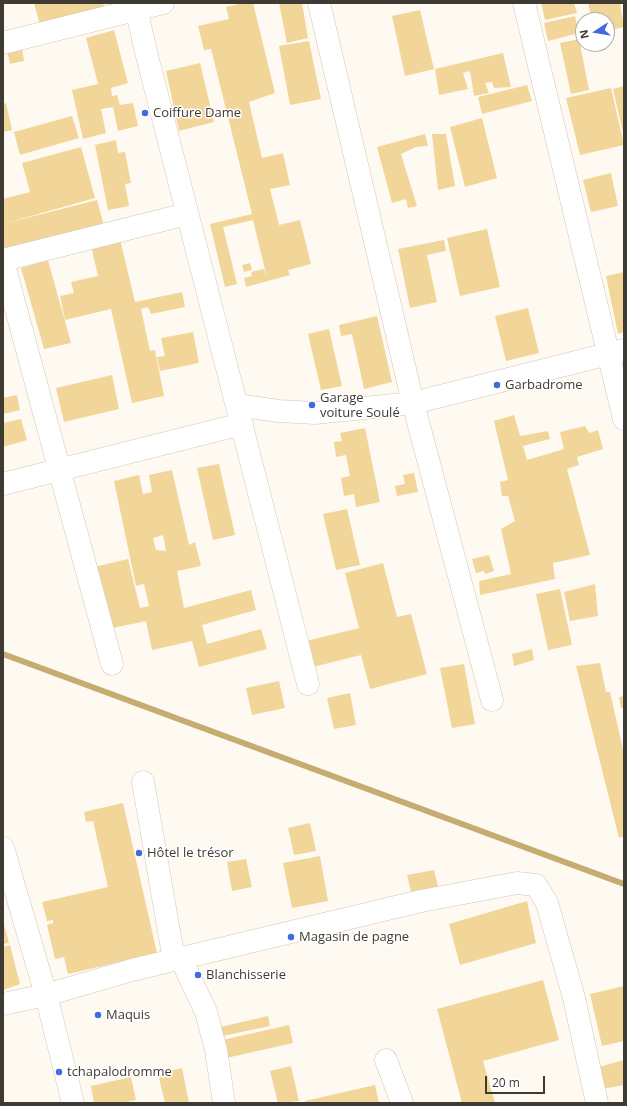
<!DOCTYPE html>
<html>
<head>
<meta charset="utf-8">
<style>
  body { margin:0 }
  #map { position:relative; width:627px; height:1106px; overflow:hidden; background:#fefaf2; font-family:"Open Sans",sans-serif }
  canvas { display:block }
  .frame { position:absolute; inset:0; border:4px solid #3f3b33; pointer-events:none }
  .north { position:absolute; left:575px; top:12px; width:40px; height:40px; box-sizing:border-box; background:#fff; border:1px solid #b2b1ad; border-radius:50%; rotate:258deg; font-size:11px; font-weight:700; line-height:16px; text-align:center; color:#3f3b33 }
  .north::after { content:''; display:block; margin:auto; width:14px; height:18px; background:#406bdc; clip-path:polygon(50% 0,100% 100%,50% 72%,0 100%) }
  .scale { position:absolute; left:485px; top:1076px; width:60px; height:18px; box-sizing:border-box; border:2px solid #3f3b33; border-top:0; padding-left:5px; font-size:12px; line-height:14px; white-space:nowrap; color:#3f3b33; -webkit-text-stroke:3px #fff; paint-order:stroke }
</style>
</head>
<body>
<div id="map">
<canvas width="627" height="1106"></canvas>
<div class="frame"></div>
<div class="north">N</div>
<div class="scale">20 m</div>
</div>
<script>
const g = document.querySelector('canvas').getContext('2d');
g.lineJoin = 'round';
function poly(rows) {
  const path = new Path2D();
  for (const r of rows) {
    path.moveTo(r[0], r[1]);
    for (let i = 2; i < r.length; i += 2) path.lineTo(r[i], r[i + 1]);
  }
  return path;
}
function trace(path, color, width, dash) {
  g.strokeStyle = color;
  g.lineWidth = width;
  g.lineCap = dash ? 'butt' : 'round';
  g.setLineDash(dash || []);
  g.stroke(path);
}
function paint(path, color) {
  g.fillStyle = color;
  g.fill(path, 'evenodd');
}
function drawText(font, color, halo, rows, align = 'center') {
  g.font = font + ' "Open Sans",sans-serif';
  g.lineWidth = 3;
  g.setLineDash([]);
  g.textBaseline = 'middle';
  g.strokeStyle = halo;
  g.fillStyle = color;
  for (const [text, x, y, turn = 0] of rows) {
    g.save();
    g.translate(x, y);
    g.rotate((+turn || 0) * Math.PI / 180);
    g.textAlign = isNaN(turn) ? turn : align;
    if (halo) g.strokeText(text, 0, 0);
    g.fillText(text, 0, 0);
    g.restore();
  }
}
const stream = poly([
  [3,654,624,884]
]);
const building = poly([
  [34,3,103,3,105,12,41,29],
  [243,3,253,3,275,93,249,102,262,158,283,153,290,185,270,189,279,225,300,220,311,264,288,270,290,275,246,287,244,278,252,276,251,272,264,269,267,278,253,220,223,227,237,284,225,287,210,224,252,214,211,49,204,50,198,26,229,19,226,7],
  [279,3,302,3,308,38,287,43],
  [541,3,574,3,577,13,545,20],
  [588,3,620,3,624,27,607,31,607,20,592,20],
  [420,10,434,69,405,76,392,16],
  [575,16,579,33,548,41,544,23],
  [114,30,128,83,111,88,112,96,117,95,120,105,133,103,138,126,118,131,113,107,101,109,106,133,83,139,72,90,98,84,86,38],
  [579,39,589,90,571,94,560,43],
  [309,41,321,99,290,105,279,46],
  [22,47,24,61,10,64,7,50],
  [503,53,511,87,494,88,492,82,485,83,489,93,474,96,470,71,463,73,468,89,439,95,435,69],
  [200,63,214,122,179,131,166,71],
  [527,85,532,101,482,114,478,97],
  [624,86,624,133,623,133,613,89],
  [611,88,624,145,580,155,566,98],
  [6,103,12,130,3,132,3,104],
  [72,116,79,138,20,155,14,132],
  [482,118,497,178,465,187,450,127],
  [425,134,428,146,416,147,401,154,417,206,408,208,406,199,392,203,377,147],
  [432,134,446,134,455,186,438,190],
  [116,140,118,153,125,152,131,183,125,184,129,206,108,210,95,145],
  [81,147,95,198,3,224,3,199,30,192,22,163],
  [611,173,618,206,591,212,583,180],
  [97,200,104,226,3,252,3,224],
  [487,229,500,287,460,296,447,238],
  [120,239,135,302,182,292,185,307,151,314,148,307,141,309,150,351,155,350,164,396,132,403,111,309,65,320,60,296,74,293,71,282,98,276,91,246],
  [444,240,446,251,427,255,437,302,410,308,398,249],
  [48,260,71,343,44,349,21,268],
  [250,263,252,270,244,272,242,265],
  [624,272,624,332,618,334,606,276],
  [528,308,539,353,506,361,495,316],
  [377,316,392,382,364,389,352,334,341,336,339,325],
  [329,329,342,386,321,390,308,334],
  [193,332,199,363,160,371,157,357,165,356,161,338],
  [112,375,119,409,64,422,56,388],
  [17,395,20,410,3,414,3,398],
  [514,415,520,436,548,431,550,439,523,446,527,460,564,449,560,432,585,426,589,433,598,430,603,449,577,457,579,465,567,469,590,555,553,563,555,579,480,595,479,581,511,574,501,529,515,521,508,496,502,496,500,482,508,480,494,421],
  [21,419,27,440,3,447,3,423],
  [365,428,380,502,356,507,354,494,344,496,341,478,350,476,346,455,336,457,334,442,342,441,340,433],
  [219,464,235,535,213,540,197,468],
  [172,470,189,545,195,542,201,566,177,571,184,608,251,590,256,610,202,625,207,644,261,629,267,649,199,667,192,641,152,650,146,621,108,629,94,567,128,559,140,608,149,606,144,584,136,586,114,481,139,475,143,494,152,492,149,475],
  [163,535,166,551,156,550,153,538],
  [414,473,418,492,397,496,395,486,405,484,403,475],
  [347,509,360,565,336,570,323,514],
  [489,555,494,571,485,574,484,571,476,573,472,559],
  [383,563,397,617,411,614,427,674,370,689,361,655,313,667,306,641,359,628,345,573],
  [595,584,598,616,570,621,564,592],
  [560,589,572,645,548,650,536,594],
  [532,649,534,660,514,666,512,654],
  [600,663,606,692,610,692,624,754,624,836,619,838,576,666],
  [464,664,475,724,452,728,440,668],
  [279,681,285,708,252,715,246,688],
  [350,693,356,725,334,729,327,698],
  [624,696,624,708,621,708,619,697],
  [123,803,157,953,68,974,64,957,55,959,47,925,53,923,53,920,47,921,42,902,108,887,93,821,86,822,84,812],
  [310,823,316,851,294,855,288,828],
  [320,856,328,901,292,908,283,863],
  [246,859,252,887,232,891,227,862],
  [434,870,440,895,413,900,407,875],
  [527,901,536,943,460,965,449,924],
  [3,920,9,943,3,944],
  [10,945,20,984,3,990,3,947],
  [543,980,559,1040,483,1061,495,1103,462,1103,437,1009],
  [624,986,624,1041,602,1046,590,994],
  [268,1016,270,1026,218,1037,216,1028],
  [289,1025,293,1043,222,1059,218,1041],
  [624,1060,624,1085,597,1090,592,1069],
  [291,1066,299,1101,278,1103,270,1071],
  [182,1068,189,1103,165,1103,158,1074],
  [131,1077,136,1100,120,1103,94,1103,91,1086],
  [375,1085,379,1103,305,1103,305,1101]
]);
const minor = poly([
  [135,3,146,52,308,684],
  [319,3,413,403,492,700],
  [524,3,624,419],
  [3,43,163,3],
  [3,260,187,214],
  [3,261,112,664],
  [237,405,278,411,315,413,413,403,624,350],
  [3,484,242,424],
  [143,782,174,960],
  [3,848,46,995,132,970,421,901,517,883,536,885,547,903,574,998,597,1103],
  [181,959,206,1012,216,1050,224,1103],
  [3,1004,46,995,73,1103],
  [386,1060,402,1103]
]);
const markers = [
  [145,113,4,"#406bdc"],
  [497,385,4,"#406bdc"],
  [312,405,4,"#406bdc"],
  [139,853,4,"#406bdc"],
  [291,937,4,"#406bdc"],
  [198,975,4,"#406bdc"],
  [98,1015,4,"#406bdc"],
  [59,1072,4,"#406bdc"]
];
const poiNames = [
  ["Coiffure Dame",153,113],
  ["Garbadrome",505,385],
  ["Garage",320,398],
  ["voiture Soulé",320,413],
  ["Hôtel le trésor",147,853],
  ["Magasin de pagne",299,937],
  ["Blanchisserie",206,975],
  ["Maquis",106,1015],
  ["tchapalodromme",67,1072]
];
trace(stream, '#c7ac71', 6);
paint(building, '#f2d599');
trace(minor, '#d1c7b2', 23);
trace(minor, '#fff', 22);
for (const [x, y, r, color] of markers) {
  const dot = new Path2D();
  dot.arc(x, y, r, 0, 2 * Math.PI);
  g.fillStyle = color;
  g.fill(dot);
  trace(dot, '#fff', 1.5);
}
drawText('13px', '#3f3b33', '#fff', poiNames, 'left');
</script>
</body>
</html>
